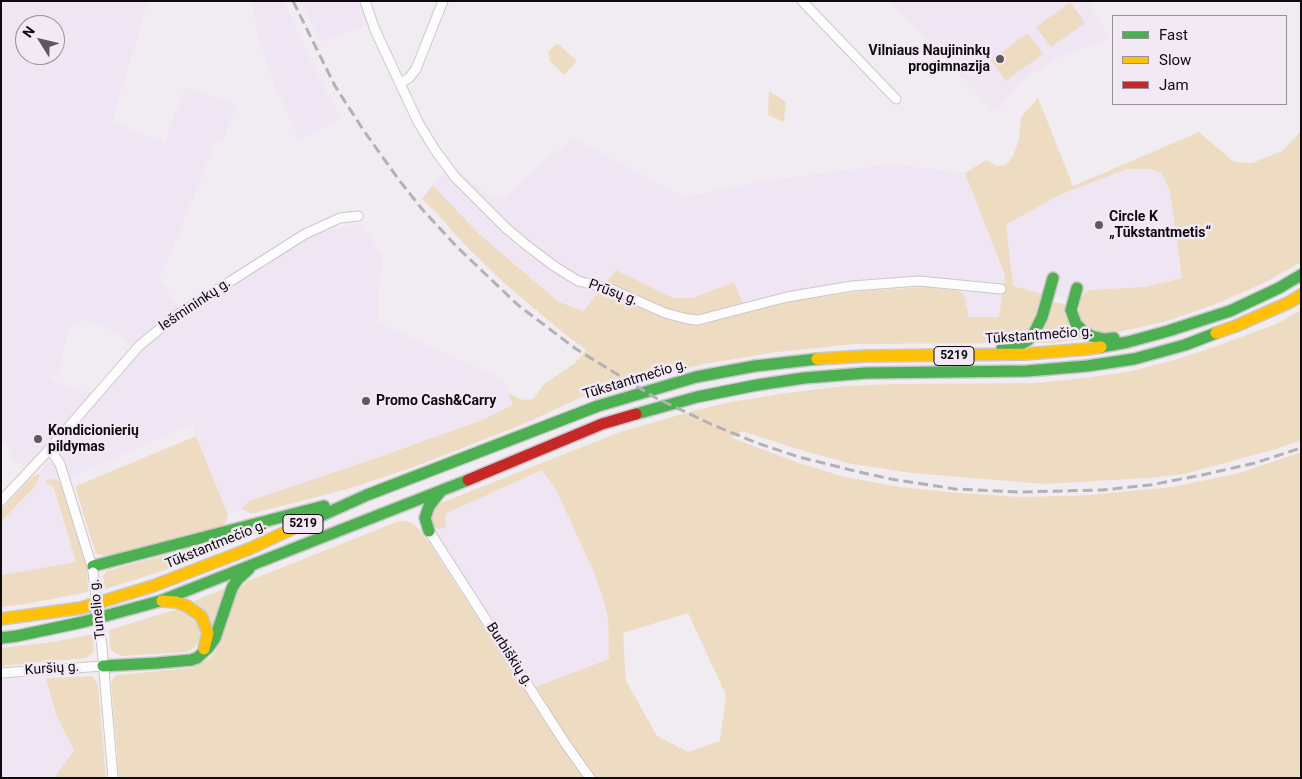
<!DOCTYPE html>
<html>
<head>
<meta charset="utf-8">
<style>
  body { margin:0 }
  #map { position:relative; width:1302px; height:779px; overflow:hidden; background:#f1ecf2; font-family:Roboto,sans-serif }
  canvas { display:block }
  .frame { position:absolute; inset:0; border:2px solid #0e0a0e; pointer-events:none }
  .legend { position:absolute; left:1112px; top:15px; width:175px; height:90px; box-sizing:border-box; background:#f3e9f5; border:1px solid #979099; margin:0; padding:6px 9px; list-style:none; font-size:15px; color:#0e0a0e }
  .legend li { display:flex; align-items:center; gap:10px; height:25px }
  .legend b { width:25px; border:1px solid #979099 }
  .north { position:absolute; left:15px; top:15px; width:50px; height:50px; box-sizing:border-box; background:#f3e9f5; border:1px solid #979099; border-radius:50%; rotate:306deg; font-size:14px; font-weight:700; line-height:20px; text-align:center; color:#0e0a0e }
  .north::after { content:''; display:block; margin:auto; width:18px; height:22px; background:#5d595e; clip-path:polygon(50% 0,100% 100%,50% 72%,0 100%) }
</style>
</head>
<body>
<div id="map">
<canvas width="1302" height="779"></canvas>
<div class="frame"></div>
<ul class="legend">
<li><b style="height:6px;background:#4caf50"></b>Fast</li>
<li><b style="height:6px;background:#ffc107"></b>Slow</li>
<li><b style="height:6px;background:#c62828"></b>Jam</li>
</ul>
<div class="north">N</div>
</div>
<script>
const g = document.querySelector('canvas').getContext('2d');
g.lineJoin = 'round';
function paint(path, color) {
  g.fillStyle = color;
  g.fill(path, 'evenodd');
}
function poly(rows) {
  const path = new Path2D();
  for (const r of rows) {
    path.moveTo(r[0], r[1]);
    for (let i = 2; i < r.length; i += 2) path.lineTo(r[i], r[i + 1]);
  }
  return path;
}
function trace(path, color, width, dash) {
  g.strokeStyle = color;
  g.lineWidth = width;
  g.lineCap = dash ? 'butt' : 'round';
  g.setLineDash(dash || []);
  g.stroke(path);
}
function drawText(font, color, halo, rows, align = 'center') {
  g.font = font + ' Roboto,sans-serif';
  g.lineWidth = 5;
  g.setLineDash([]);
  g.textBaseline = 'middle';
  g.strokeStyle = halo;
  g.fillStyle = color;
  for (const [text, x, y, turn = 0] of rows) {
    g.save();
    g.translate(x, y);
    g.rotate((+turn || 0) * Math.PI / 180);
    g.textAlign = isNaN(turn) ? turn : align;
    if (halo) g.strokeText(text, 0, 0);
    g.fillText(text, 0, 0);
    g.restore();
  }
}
const built = poly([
  [1,1,148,1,112,122,165,142,185,87,237,105,221,144,213,142,206,167,159,280,179,306,298,236,361,224,383,257,378,292,377,322,504,380,513,403,485,419,382,456,249,501,242,509,228,515,196,436,192,424,61,482,53,479,46,481,54,488,77,562,1,575,1,522,35,486,58,434,28,467,9,458,13,447,1,443],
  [25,25,55,25,55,55,25,55],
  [77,321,88,321,96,323,121,335,133,347,95,393,86,392,51,380,53,374,58,376,68,331,71,324],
  [252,1,284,1,313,65,341,119,299,140,274,84,258,36],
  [300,1,369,1,376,22,321,42],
  [889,1,1088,1,1110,39,1065,54,1048,64,1021,81,996,113],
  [572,138,684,197,752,183,890,164,965,173,1005,275,999,317,969,318,964,295,925,287,862,291,781,302,745,311,734,282,693,298,672,298,616,270,583,311,559,302,478,233,433,185,452,165,487,194,496,198,504,197],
  [1127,169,1150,169,1161,173,1170,191,1182,278,1144,287,1090,290,1078,301,1042,294,1013,287,1006,225,1057,196],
  [543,470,557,492,593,570,602,594,608,619,609,660,525,692,425,537,440,529,446,527,445,517,447,513,455,509],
  [46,678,56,715,74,750,54,778,1,778,1,680]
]);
const green = poly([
  [1070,2,1085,23,1051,47,1036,27],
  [1028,33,1043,54,1006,81,991,60],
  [557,43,577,61,564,75,550,61,548,52],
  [769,91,786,102,784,122,768,115],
  [1038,98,1073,186,1199,132,1234,162,1252,163,1282,151,1301,131,1301,262,1264,283,1216,304,1167,321,1102,336,1080,321,1078,301,1085,293,1090,290,1144,287,1182,278,1170,191,1161,173,1150,169,1127,169,1057,196,1006,225,1013,286,1042,294,1030,329,1011,343,855,344,777,352,704,364,636,381,580,398,526,423,411,468,351,488,255,513,250,513,242,509,249,501,382,456,485,419,513,404,508,393,522,400,533,399,544,384,575,363,586,350,561,331,502,281,463,243,436,212,422,199,433,185,478,233,559,302,583,311,616,270,673,298,693,298,734,282,746,311,781,302,862,291,925,287,959,291,964,295,969,317,999,317,1005,275,965,173,986,160,997,166,1006,165,1013,156,1019,139,1021,117],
  [1053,302,1064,304,1082,339,1053,343,1036,343,1041,337],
  [1301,310,1301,440,1276,449,1184,474,1148,478,1043,484,912,473,852,464,804,451,742,431,732,438,799,463,845,477,900,487,959,493,1022,497,1091,495,1172,487,1240,473,1301,452,1301,778,119,778,111,682,113,678,117,675,191,668,201,664,211,657,216,650,238,590,248,581,399,521,406,521,412,523,418,528,431,546,525,691,609,659,608,619,602,594,593,570,557,492,542,470,447,513,445,517,446,527,440,529,435,528,429,524,436,505,620,432,693,411,730,402,787,393,845,386,895,384,1035,383,1085,378,1132,371,1174,360,1217,346,1276,324],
  [688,613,726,695,720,741,688,752,657,736,626,681,623,633],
  [196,436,228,515,227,520,224,525,107,556,96,554,76,490,76,486],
  [38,474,40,475,35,486,1,522,1,510,31,478],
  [53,479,61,482,87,564,88,592,26,604,1,607,1,575,76,562,54,488,46,482,47,480],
  [278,525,180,565,141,578,105,589,103,576,106,571],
  [226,588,211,641,194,601],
  [181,609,202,627,200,642,191,650,186,652,121,656,112,651,110,647,109,630,174,610],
  [93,634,94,649,92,654,85,658,1,666,1,648,53,642],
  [91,676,94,678,98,685,106,778,54,778,74,750,56,715,46,678]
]);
const street = poly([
  [365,1,375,30,418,122,435,150,455,177,506,228,525,244,554,266,578,281,611,289,665,313,688,319,698,320,787,297,852,286,919,281,1001,289],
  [802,1,896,99],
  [400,83,409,78,416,69,443,1],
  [50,449,60,464,93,570],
  [1,501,45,454,139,346,174,317,305,234,340,218,358,216],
  [429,531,565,743,590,778],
  [102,648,113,778],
  [1,673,103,666]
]);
const fast = poly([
  [1077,288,1071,310,1076,324,1082,330,1091,336,1104,339,1114,338],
  [1101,347,1128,342,1168,331,1230,311,1279,288,1301,275],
  [1002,348,1018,346,1028,340,1033,335,1042,317,1053,278],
  [636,414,697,397,757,385,804,378,866,373,1027,371,1087,366,1134,359,1185,345,1216,333],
  [305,523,367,495,598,406,696,377,755,366,817,359],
  [429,531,425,518,429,506,440,492],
  [93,566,324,506],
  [1,638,17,636,83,622,160,601,468,480],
  [103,666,157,663,191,660,197,658,208,648,215,638,232,588,237,580,249,569]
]);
const slow = poly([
  [1216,333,1236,326,1290,302,1301,295],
  [817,359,866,356,1026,354,1087,349,1101,347],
  [162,601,176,602,187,606,201,616,208,633,204,649],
  [1,619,81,608,153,586,249,549,305,523]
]);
const jam = poly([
  [468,480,602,424,636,414]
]);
const rail = poly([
  [293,1,335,86,364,131,399,180,422,209,457,247,518,305,576,349,656,398,713,425,757,443,799,457,859,472,891,479,955,489,1020,492,1102,490,1150,485,1202,475,1255,463,1301,448]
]);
const streetBridge = poly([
  [93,572,102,648]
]);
const markers = [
  [1000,59,5,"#5d595e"],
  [1099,225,5,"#5d595e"],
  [366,401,5,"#5d595e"],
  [38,439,5,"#5d595e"]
];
const shields = [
  [954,356,40],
  [303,524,40]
];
const shieldNames = [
  ["5219",954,356],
  ["5219",303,524]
];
const poiNames = [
  ["Vilniaus Naujininkų",990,51,"right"],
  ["progimnazija",990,67,"right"],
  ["Circle K",1109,217],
  ["„Tūkstantmetis“",1109,233],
  ["Promo Cash&Carry",376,401],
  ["Kondicionierių",48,431],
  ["pildymas",48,447]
];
const streetNames = [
  ["Prūsų g.",613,293,20],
  ["Iešmininkų g.",195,305,-34],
  ["Tūkstantmečio g.",1039,336,-4],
  ["Tūkstantmečio g.",635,380,-17],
  ["Tūkstantmečio g.",216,545,-22],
  ["Tunelio g.",98,609,-96],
  ["Burbiškių g.",509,655,57],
  ["Kuršių g.",52,669,-4]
];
paint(built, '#f0e5f3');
paint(green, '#eedcc2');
trace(street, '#cbc7cc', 11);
trace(fast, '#cac7ca', 14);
trace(slow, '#cac7ca', 14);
trace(jam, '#cac7ca', 14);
trace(street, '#fdfcfd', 9);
trace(fast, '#4caf50', 11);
trace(slow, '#ffc107', 11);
trace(jam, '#c62828', 11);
trace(rail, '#b3b2b3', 3, [10, 5]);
trace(streetBridge, '#cbc7cc', 11, []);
trace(streetBridge, '#fdfcfd', 9);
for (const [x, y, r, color] of markers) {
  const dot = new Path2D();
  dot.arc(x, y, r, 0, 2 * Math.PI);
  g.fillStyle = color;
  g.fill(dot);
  trace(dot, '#f3e9f5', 2);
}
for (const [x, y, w] of shields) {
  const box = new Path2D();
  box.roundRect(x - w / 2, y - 9.5, w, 19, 4);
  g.fillStyle = '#f3e9f5';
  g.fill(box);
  trace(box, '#0e0a0e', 1);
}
drawText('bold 12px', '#0e0a0e', null, shieldNames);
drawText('bold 14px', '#0e0a0e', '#f3e9f5', poiNames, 'left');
drawText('14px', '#0e0a0e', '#f3e9f5', streetNames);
</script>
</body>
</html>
